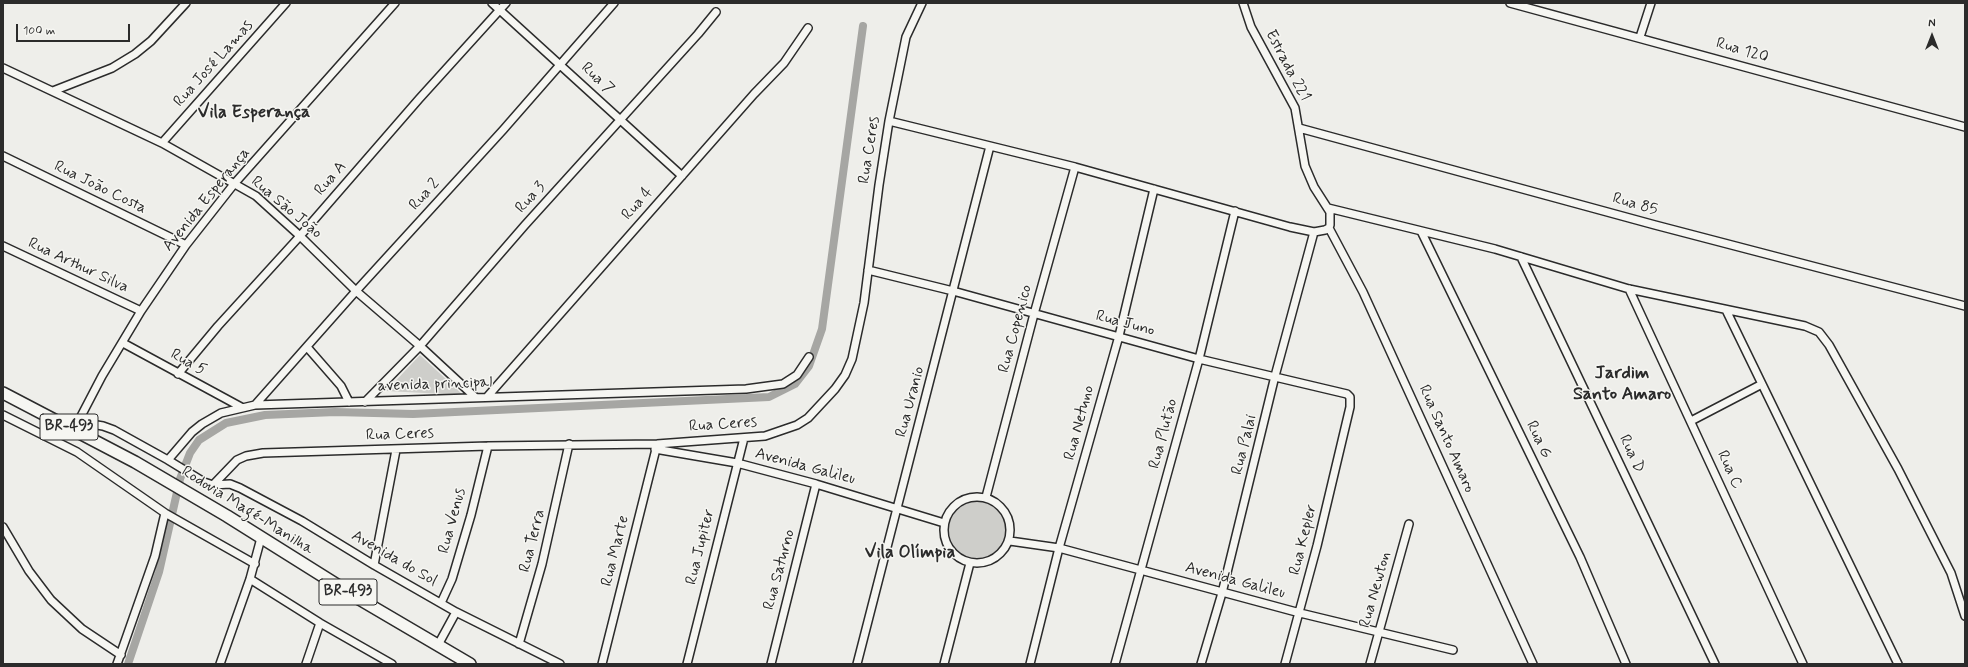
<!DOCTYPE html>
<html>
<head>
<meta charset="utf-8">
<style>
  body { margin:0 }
  #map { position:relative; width:1968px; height:667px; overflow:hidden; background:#eeeeea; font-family:Mynerve,sans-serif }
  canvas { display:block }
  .frame { position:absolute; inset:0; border:4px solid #2b2b2b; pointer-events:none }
  .north { position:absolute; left:1912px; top:16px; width:40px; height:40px; -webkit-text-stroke:3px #f6f6f2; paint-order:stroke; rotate:0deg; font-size:11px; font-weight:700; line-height:16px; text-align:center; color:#2b2b2b }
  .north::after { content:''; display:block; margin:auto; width:14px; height:18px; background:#2b2b2b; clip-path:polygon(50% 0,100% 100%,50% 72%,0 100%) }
  .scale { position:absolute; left:16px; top:24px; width:114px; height:18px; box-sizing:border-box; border:2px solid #2b2b2b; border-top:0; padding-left:5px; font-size:12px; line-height:14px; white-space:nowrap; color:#2b2b2b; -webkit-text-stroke:3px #f6f6f2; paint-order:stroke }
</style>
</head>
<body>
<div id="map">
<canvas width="1968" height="667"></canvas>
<div class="frame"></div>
<div class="north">N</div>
<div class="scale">100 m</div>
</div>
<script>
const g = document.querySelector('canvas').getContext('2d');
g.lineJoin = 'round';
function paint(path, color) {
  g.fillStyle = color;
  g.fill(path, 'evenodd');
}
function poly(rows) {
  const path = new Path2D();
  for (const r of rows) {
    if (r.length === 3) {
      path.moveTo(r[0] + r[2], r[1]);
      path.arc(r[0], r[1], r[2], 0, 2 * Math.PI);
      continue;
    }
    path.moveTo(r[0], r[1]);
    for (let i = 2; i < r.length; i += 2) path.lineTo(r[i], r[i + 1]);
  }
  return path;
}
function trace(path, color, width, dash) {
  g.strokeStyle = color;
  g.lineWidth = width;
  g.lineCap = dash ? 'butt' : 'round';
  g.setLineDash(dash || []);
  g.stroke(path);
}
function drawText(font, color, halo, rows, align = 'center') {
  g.font = font + ' Mynerve,sans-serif';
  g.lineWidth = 3;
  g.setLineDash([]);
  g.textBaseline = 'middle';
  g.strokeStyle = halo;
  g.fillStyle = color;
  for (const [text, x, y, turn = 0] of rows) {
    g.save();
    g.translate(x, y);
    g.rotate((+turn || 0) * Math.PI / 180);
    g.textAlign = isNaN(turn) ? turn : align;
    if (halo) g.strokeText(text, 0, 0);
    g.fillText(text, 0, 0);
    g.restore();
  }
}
const green = poly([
  [420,355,463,395,386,391],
  [978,530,29]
]);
const canal = poly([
  [128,664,159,572,180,479,190,453,199,440,226,423,265,415,335,412,413,414,769,397,795,384,809,366,822,329,863,26]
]);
const minor = poly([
  [492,3,682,176],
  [1510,3,1965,127],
  [1640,37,1651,3],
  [3,68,162,143,256,196,300,236,356,291,420,346,475,397],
  [53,91,112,68,135,54,151,41,186,3],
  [889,121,1075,167,1290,227,1314,232,1325,230,1329,228,1330,225,1330,212,1314,187,1305,166,1295,108,1251,27,1243,3],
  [1299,128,1655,225,1965,306],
  [162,143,286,3],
  [3,156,186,245],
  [1328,208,1495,249,1629,289,1805,326,1819,332,1829,345,1898,469,1951,573,1965,616],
  [1329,228,1363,292,1533,664],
  [1421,231,1580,557,1626,664],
  [3,246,141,311],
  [1521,257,1715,664],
  [868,270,953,291,1199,359,1347,394,1350,397,1350,407,1317,546,1285,664],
  [1629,289,1803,664],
  [1726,310,1898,664],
  [123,343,241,407],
  [307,347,341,386,349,402],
  [178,374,218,326,300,236,419,99,506,3],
  [487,397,754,94,784,63,808,28],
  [365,402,420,346,525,225,698,34,716,12],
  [255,405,356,291,503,130,614,3],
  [3,415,77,452,165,513,155,556,117,664],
  [1691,421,1762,384],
  [78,422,103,426,114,430,168,460,192,432,202,424,221,413,255,405,746,389,783,384,797,375,809,357],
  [63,424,78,422,102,376,141,311,186,245,234,184,395,3],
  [655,449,737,463,816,484,944,523],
  [168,460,204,482,213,485,230,484,240,488,302,521,374,565,456,612,560,664],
  [213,485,237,460,246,456,263,453,488,446,657,444,765,436,797,425,808,418,835,389,845,375,852,359,864,303,879,185,889,121,906,37,922,3],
  [977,530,33],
  [986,497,1034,314,1075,167],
  [165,513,255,564],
  [3,527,29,571,51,600,82,629,121,655],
  [1010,541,1059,548,1300,613,1453,650],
  [374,565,396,450],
  [250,579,320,623,392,664],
  [441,603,452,579,471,515,488,446],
  [519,644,542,564,569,444],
  [438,645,456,612],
  [220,664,250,579,261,538],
  [306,664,320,623],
  [602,664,657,445],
  [687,664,744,438],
  [771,664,816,484],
  [857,664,990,146],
  [944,664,970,563],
  [1030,664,1059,548,1119,336,1154,189],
  [1115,664,1199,359,1235,211],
  [1201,664,1222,593,1275,376,1314,232],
  [1370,664,1409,524]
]);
const highway = poly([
  [3,393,135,462,227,516,361,600,470,664]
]);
const shields = [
  [69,427,58],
  [348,592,58]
];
const shieldNames = [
  ["BR-493",69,427],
  ["BR-493",348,592]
];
const streetNames = [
  ["Rua 120",1742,51,16],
  ["Rua José Lamas",214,64,-48],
  ["Estrada 221",1287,66,62],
  ["Rua 7",597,79,43],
  ["Rua Ceres",870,150,-81],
  ["Rua A",331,179,-49],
  ["Rua João Costa",100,188,26],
  ["Rua 2",425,195,-48],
  ["Rua 3",531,198,-48],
  ["Avenida Esperança",207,200,-51],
  ["Rua 4",638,204,-49],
  ["Rua 85",1635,205,16],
  ["Rua São João",286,208,40],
  ["Rua Arthur Silva",78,266,25],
  ["Rua Juno",1125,324,15],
  ["Rua Copenico",1016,329,-75],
  ["Rua 5",188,363,29],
  ["avenida principal",435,385,-2],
  ["Rua Uranio",911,402,-75],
  ["Rua Netuno",1080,423,-75],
  ["Rua Ceres",723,425,-4],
  ["Rua Plutão",1164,434,-75],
  ["Rua Ceres",400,435,-2],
  ["Rua Santo Amaro",1446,439,66],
  ["Rua G",1538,440,64],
  ["Rua Palai",1245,445,-76],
  ["Rua D",1631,454,65],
  ["Avenida Galileu",805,467,15],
  ["Rua C",1729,470,65],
  ["Rodovia Magé-Manilha",247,511,32],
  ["Rua Venus",453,521,-75],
  ["Rua Kepler",1304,540,-76],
  ["Rua Terra",533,541,-76],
  ["Rua Jupiter",701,547,-76],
  ["Rua Marte",616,551,-76],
  ["Avenida do Sol",394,559,30],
  ["Rua Saturno",780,570,-75],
  ["Avenida Galileu",1235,581,15],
  ["Rua Newton",1376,590,-74]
];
const quarterNames = [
  ["Vila Esperança",254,113],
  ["Jardim",1622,374],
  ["Santo Amaro",1622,395],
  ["Vila Olímpia",910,553]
];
paint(green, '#cececa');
trace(canal, '#a6a6a3', 8);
trace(minor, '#2b2b2b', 10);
trace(highway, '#2b2b2b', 14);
trace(minor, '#f6f6f2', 7);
trace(highway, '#f6f6f2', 11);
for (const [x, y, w] of shields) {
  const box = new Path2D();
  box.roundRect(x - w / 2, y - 13, w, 26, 3);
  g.fillStyle = '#f6f6f2';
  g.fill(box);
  trace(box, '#2b2b2b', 1);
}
drawText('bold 15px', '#2b2b2b', null, shieldNames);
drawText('16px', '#2b2b2b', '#f6f6f2', streetNames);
drawText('bold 18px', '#2b2b2b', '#f6f6f2', quarterNames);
</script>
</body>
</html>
